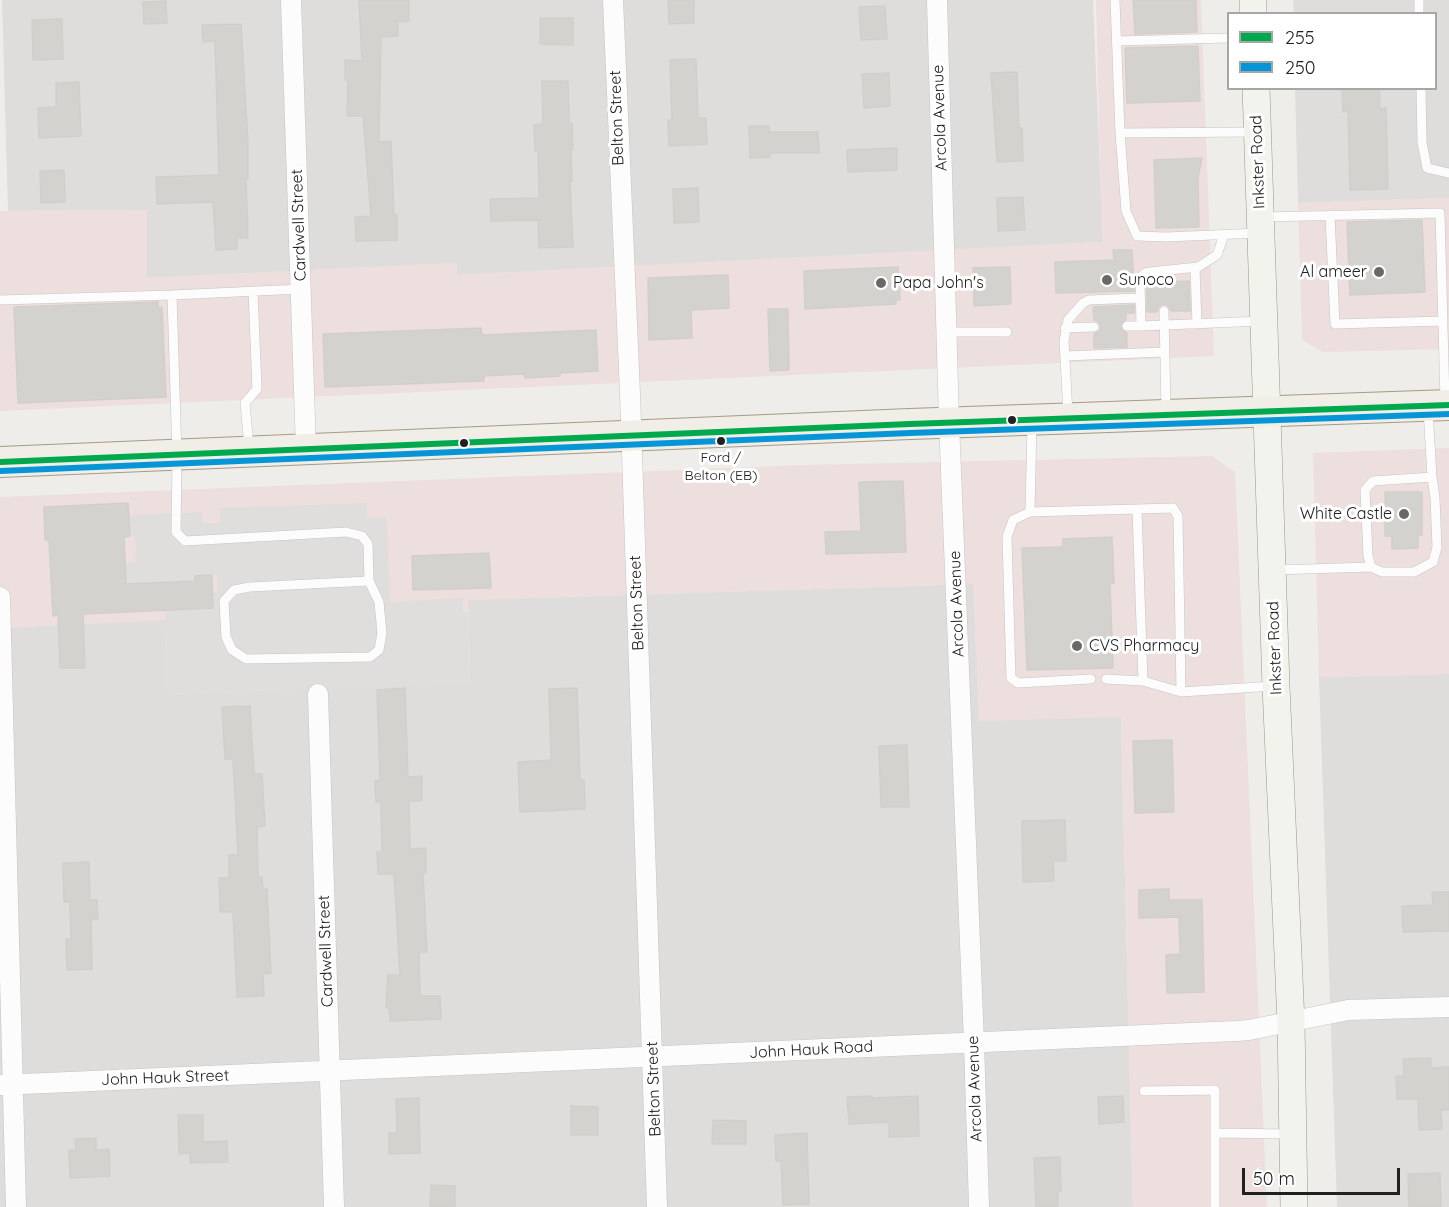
<!DOCTYPE html>
<html>
<head>
<meta charset="utf-8">
<style>
  body { margin:0 }
  #map { position:relative; width:1449px; height:1207px; overflow:hidden; background:#efedea; font-family:Quicksand,sans-serif }
  canvas { display:block }
  .legend { position:absolute; left:1227px; top:12px; width:210px; height:78px; box-sizing:border-box; background:#fff; border:2px solid #a6a6a6; margin:0; padding:8px 10px; list-style:none; font-size:18px; color:#212121 }
  .legend li { display:flex; align-items:center; gap:12px; height:30px }
  .legend b { width:30px; border:2px solid #a6a6a6 }
  .scale { position:absolute; left:1242px; top:1168px; width:158px; height:27px; box-sizing:border-box; border:3px solid #212121; border-top:0; padding-left:8px; font-size:18px; line-height:21px; white-space:nowrap; color:#212121; -webkit-text-stroke:4px #fff; paint-order:stroke }
</style>
</head>
<body>
<div id="map">
<canvas width="1449" height="1207"></canvas>
<ul class="legend">
<li><b style="height:8px;background:#00a94e"></b>255</li>
<li><b style="height:8px;background:#0696d7"></b>250</li>
</ul>
<div class="scale">50 m</div>
</div>
<script>
const g = document.querySelector('canvas').getContext('2d');
g.lineJoin = 'round';
function paint(path, color) {
  g.fillStyle = color;
  g.fill(path, 'evenodd');
}
function poly(rows) {
  const path = new Path2D();
  for (const r of rows) {
    path.moveTo(r[0], r[1]);
    for (let i = 2; i < r.length; i += 2) path.lineTo(r[i], r[i + 1]);
  }
  return path;
}
function trace(path, color, width, dash) {
  g.strokeStyle = color;
  g.lineWidth = width;
  g.lineCap = dash ? 'butt' : 'round';
  g.setLineDash(dash || []);
  g.stroke(path);
}
function drawText(font, color, halo, rows, align = 'center') {
  g.font = font + ' Quicksand,sans-serif';
  g.lineWidth = 6;
  g.setLineDash([]);
  g.textBaseline = 'middle';
  g.strokeStyle = halo;
  g.fillStyle = color;
  for (const [text, x, y, turn = 0] of rows) {
    g.save();
    g.translate(x, y);
    g.rotate((+turn || 0) * Math.PI / 180);
    g.textAlign = isNaN(turn) ? turn : align;
    if (halo) g.strokeText(text, 0, 0);
    g.fillText(text, 0, 0);
    g.restore();
  }
}
const residential = poly([
  [2,0,1093,0,1103,242,457,275,457,263,147,278,146,210,8,211],
  [1293,0,1449,0,1449,198,1298,203,1295,89,1436,88,1436,14,1294,13],
  [973,584,980,721,1121,716,1133,1207,0,1207,0,628,165,620,167,694,470,682,468,600],
  [1449,674,1449,1207,1337,1207,1319,677]
]);
const commercial = poly([
  [1096,0,1201,0,1214,356,0,411,0,211,147,210,147,278,457,263,458,275,1102,242],
  [1449,198,1449,349,1323,352,1302,340,1298,203],
  [1449,448,1449,674,1319,677,1313,453],
  [1212,456,1235,472,1267,1207,1133,1207,1121,717,979,721,973,584,468,600,470,683,166,694,165,620,0,628,0,497,803,465]
]);
const parking = poly([
  [367,503,367,518,387,518,390,602,463,598,463,612,468,612,470,683,166,694,165,611,213,608,213,593,217,593,217,575,195,576,195,581,126,584,126,563,136,562,135,536,130,536,129,515,201,512,203,523,220,523,220,508]
]);
const building = poly([
  [359,0,409,0,409,21,398,22,398,36,381,37,379,142,391,141,394,215,397,215,397,240,356,241,355,217,371,216,363,116,347,116,348,80,345,80,345,60,362,61,359,0],
  [668,0,694,0,694,23,669,24,668,0],
  [1133,0,1196,0,1197,32,1135,34,1133,0],
  [166,1,167,23,144,24,143,2,166,1],
  [885,6,887,39,861,40,859,7,885,6],
  [540,18,573,18,573,45,540,44,540,18],
  [62,19,63,59,33,60,32,20,62,19],
  [241,24,248,141,248,179,246,179,248,238,237,238,237,249,216,250,213,202,157,204,156,177,219,175,215,41,203,42,202,25,241,24],
  [1198,46,1200,101,1127,103,1125,48,1198,46],
  [696,59,698,118,706,118,707,144,669,146,668,120,672,120,670,60,696,59],
  [1017,72,1019,128,1022,128,1023,161,997,162,991,73,1017,72],
  [889,73,890,106,864,108,862,74,889,73],
  [542,81,568,81,569,123,572,123,573,149,571,149,572,181,570,181,573,247,539,248,538,220,491,221,490,199,539,198,538,151,535,151,534,125,543,124,542,81],
  [79,82,81,136,39,138,38,108,56,107,56,83,79,82],
  [1342,88,1379,88,1380,109,1386,108,1388,189,1350,190,1348,111,1343,112,1342,88],
  [749,126,769,126,769,132,818,132,819,153,770,153,770,157,750,158,749,126],
  [897,148,897,170,848,172,847,150,897,148],
  [1202,158,1198,177,1199,227,1156,228,1154,160,1202,158],
  [64,170,65,202,41,203,40,171,64,170],
  [698,188,699,222,674,223,673,189,698,188],
  [1023,197,1025,230,998,231,997,198,1023,197],
  [1422,220,1425,292,1350,295,1347,222,1422,220],
  [1113,250,1132,250,1134,291,1056,293,1055,262,1114,260,1113,250],
  [898,267,900,300,896,300,896,304,805,309,804,271,898,267],
  [1010,267,1011,304,974,306,973,268,1010,267],
  [728,275,729,308,691,310,692,338,649,340,648,278,728,275],
  [1189,281,1190,311,1171,311,1168,305,1163,304,1158,307,1157,312,1147,312,1147,283,1189,281],
  [158,302,158,308,162,308,166,397,18,403,14,307,158,302],
  [1134,305,1134,313,1126,313,1126,319,1120,325,1122,330,1127,333,1127,347,1094,348,1094,334,1100,331,1101,326,1098,321,1094,320,1093,307,1134,305],
  [768,309,788,309,789,370,770,371,768,309],
  [481,328,482,335,596,330,598,371,560,373,560,376,525,378,524,374,484,376,484,381,325,387,323,334,481,328],
  [903,481,906,552,826,554,825,532,861,531,859,482,903,481],
  [1385,492,1422,492,1422,535,1418,535,1418,548,1392,549,1392,536,1385,536,1385,492],
  [128,503,130,536,124,537,126,584,195,581,195,576,212,575,213,608,83,614,85,668,60,668,58,615,53,616,49,540,45,540,44,507,128,503],
  [1112,537,1114,583,1110,583,1113,668,1027,670,1022,548,1063,547,1063,539,1112,537],
  [489,553,491,588,413,590,412,556,489,553],
  [405,688,408,777,422,776,422,801,409,801,410,849,426,848,426,873,423,873,427,952,419,952,420,996,440,996,441,1019,390,1021,389,1008,386,1008,388,975,400,975,394,874,378,874,377,852,382,852,381,802,376,802,375,781,380,780,377,690,405,688],
  [577,688,580,780,584,780,585,809,520,812,518,762,551,760,549,689,577,688],
  [250,706,254,774,262,774,265,826,257,827,258,877,262,877,263,889,267,889,271,973,263,974,264,996,237,997,233,912,220,912,219,878,229,878,229,855,238,855,233,759,225,759,222,707,250,706],
  [1172,740,1174,812,1135,813,1133,741,1172,740],
  [907,745,909,807,881,807,879,746,907,745],
  [1065,820,1066,861,1053,861,1054,881,1023,882,1022,821,1065,820],
  [89,862,90,900,97,900,98,919,91,920,92,969,67,970,66,939,71,939,70,902,64,902,63,863,89,862],
  [1169,889,1169,900,1202,900,1204,992,1167,993,1166,955,1180,954,1179,917,1139,918,1139,890,1169,889],
  [1432,892,1449,892,1449,931,1403,932,1402,906,1433,905,1432,892],
  [1431,1058,1431,1068,1449,1067,1449,1110,1441,1110,1442,1129,1419,1130,1418,1099,1397,1099,1396,1076,1404,1076,1403,1059,1431,1058],
  [872,1096,872,1098,918,1096,919,1136,889,1137,889,1122,849,1124,847,1097,872,1096],
  [1123,1096,1124,1122,1099,1124,1098,1097,1123,1096],
  [419,1098,420,1153,389,1154,389,1133,397,1133,396,1099,419,1098],
  [571,1106,598,1107,598,1135,571,1135,571,1106],
  [178,1115,203,1115,203,1142,227,1141,228,1162,190,1163,190,1153,179,1154,178,1115],
  [713,1120,746,1121,746,1144,712,1144,713,1120],
  [807,1133,809,1204,783,1205,781,1161,776,1161,775,1135,807,1133],
  [96,1138,96,1150,109,1149,110,1176,70,1178,69,1150,76,1150,75,1139,96,1138],
  [1060,1157,1061,1191,1058,1191,1058,1207,1036,1207,1034,1158,1060,1157],
  [1440,1173,1441,1207,1409,1207,1408,1174,1440,1173],
  [431,1185,455,1186,455,1207,430,1207,431,1185]
]);
const service = poly([
  [1115,0,1120,133,1126,211,1137,236,1166,237,1259,233],
  [1419,0,1419,14],
  [1117,41,1228,38],
  [1421,88,1422,142,1427,168,1449,173],
  [1120,133,1256,132],
  [1330,215,1335,324,1443,321],
  [1263,217,1440,213,1445,402],
  [1224,235,1217,255,1198,267,1150,272,1145,273,1140,278,1141,326,1263,321],
  [1195,268,1197,324],
  [172,295,177,456,176,532,185,541,346,532,362,536,368,544,369,581,379,602,382,633,379,650,370,657,246,659,232,650,226,637,224,601,234,590,250,587,369,581],
  [0,300,172,295,301,289],
  [1164,311,1166,410],
  [1127,326,1141,326],
  [1065,328,1094,327],
  [946,332,1007,332],
  [1065,356,1164,352],
  [1068,414,1064,341,1068,320,1083,303,1089,300,1140,298],
  [249,447,245,403,257,389,253,291],
  [1137,510,1143,681],
  [1030,512,1032,425],
  [1371,567,1368,556,1365,490,1373,481,1432,477],
  [1275,570,1371,567,1382,572,1414,572,1433,562,1437,547,1435,498,1432,477,1428,409],
  [1091,679,1018,683,1011,678,1007,537,1013,520,1030,512,1173,508,1178,516,1181,692],
  [1106,679,1143,681,1181,692,1273,686],
  [1144,1091,1215,1090,1215,1133],
  [1215,1207,1215,1133,1291,1134]
]);
const minor = poly([
  [291,0,306,450],
  [613,0,630,393,657,1207],
  [937,0,949,422,974,1042,979,1207],
  [0,597,16,1207],
  [318,694,334,1207],
  [0,1085,1236,1031,1249,1030,1348,1010,1449,1007]
]);
const secondary = poly([
  [1253,0,1253,14],
  [1256,88,1276,686,1291,1022,1294,1207]
]);
const primary = poly([
  [0,462,910,424,1449,405]
]);
const bus1 = poly([
  [0,462,910,424,1449,405]
]);
const bus2 = poly([
  [0,471,910,433,1449,414]
]);
const markers = [
  [1379,272,6,"#696867"],
  [1107,280,6,"#696867"],
  [881,283,6,"#696867"],
  [1012,420,5,"#212121"],
  [721,441,5,"#212121"],
  [464,443,5,"#212121"],
  [1404,514,6,"#696867"],
  [1077,646,6,"#696867"]
];
const busNames = [
  ["Ford /",721,458],
  ["Belton (EB)",721,476]
];
const streetNames = [
  ["Belton Street",617,118,-92],
  ["Arcola Avenue",940,118,-92],
  ["Inkster Road",1258,162,-92],
  ["Cardwell Street",299,225,-92],
  ["Belton Street",637,603,-92],
  ["Arcola Avenue",957,604,-92],
  ["Inkster Road",1275,648,-92],
  ["Cardwell Street",326,951,-92],
  ["John Hauk Road",811,1050,-3],
  ["John Hauk Street",165,1078,-2],
  ["Belton Street",654,1089,-92],
  ["Arcola Avenue",975,1089,-92]
];
const poiNames = [
  ["Al ameer",1367,272,"right"],
  ["Sunoco",1119,280],
  ["Papa John's",893,283],
  ["White Castle",1392,514,"right"],
  ["CVS Pharmacy",1089,646]
];
paint(residential, '#dedddb');
paint(commercial, '#ecdfdd');
paint(parking, '#dfdedd');
paint(building, '#d4d2cf');
trace(building, '#d2cfcb', 1.5);
trace(service, '#c6c5c4', 10);
trace(minor, '#c6c5c4', 21);
trace(secondary, '#969883', 28);
trace(primary, '#a49b88', 32);
trace(service, '#fdfcfc', 9);
trace(minor, '#fdfcfc', 20);
trace(secondary, '#f2f3ed', 27);
trace(primary, '#f1ede7', 30);
trace(bus1, '#00a94e', 6);
trace(bus2, '#0696d7', 6);
for (const [x, y, r, color] of markers) {
  const dot = new Path2D();
  dot.arc(x, y, r, 0, 2 * Math.PI);
  g.fillStyle = color;
  g.fill(dot);
  trace(dot, '#fff', 2);
}
drawText('14px', '#212121', '#fff', busNames);
drawText('16px', '#212121', '#fff', streetNames);
drawText('16px', '#212121', '#fff', poiNames, 'left');
</script>
</body>
</html>
